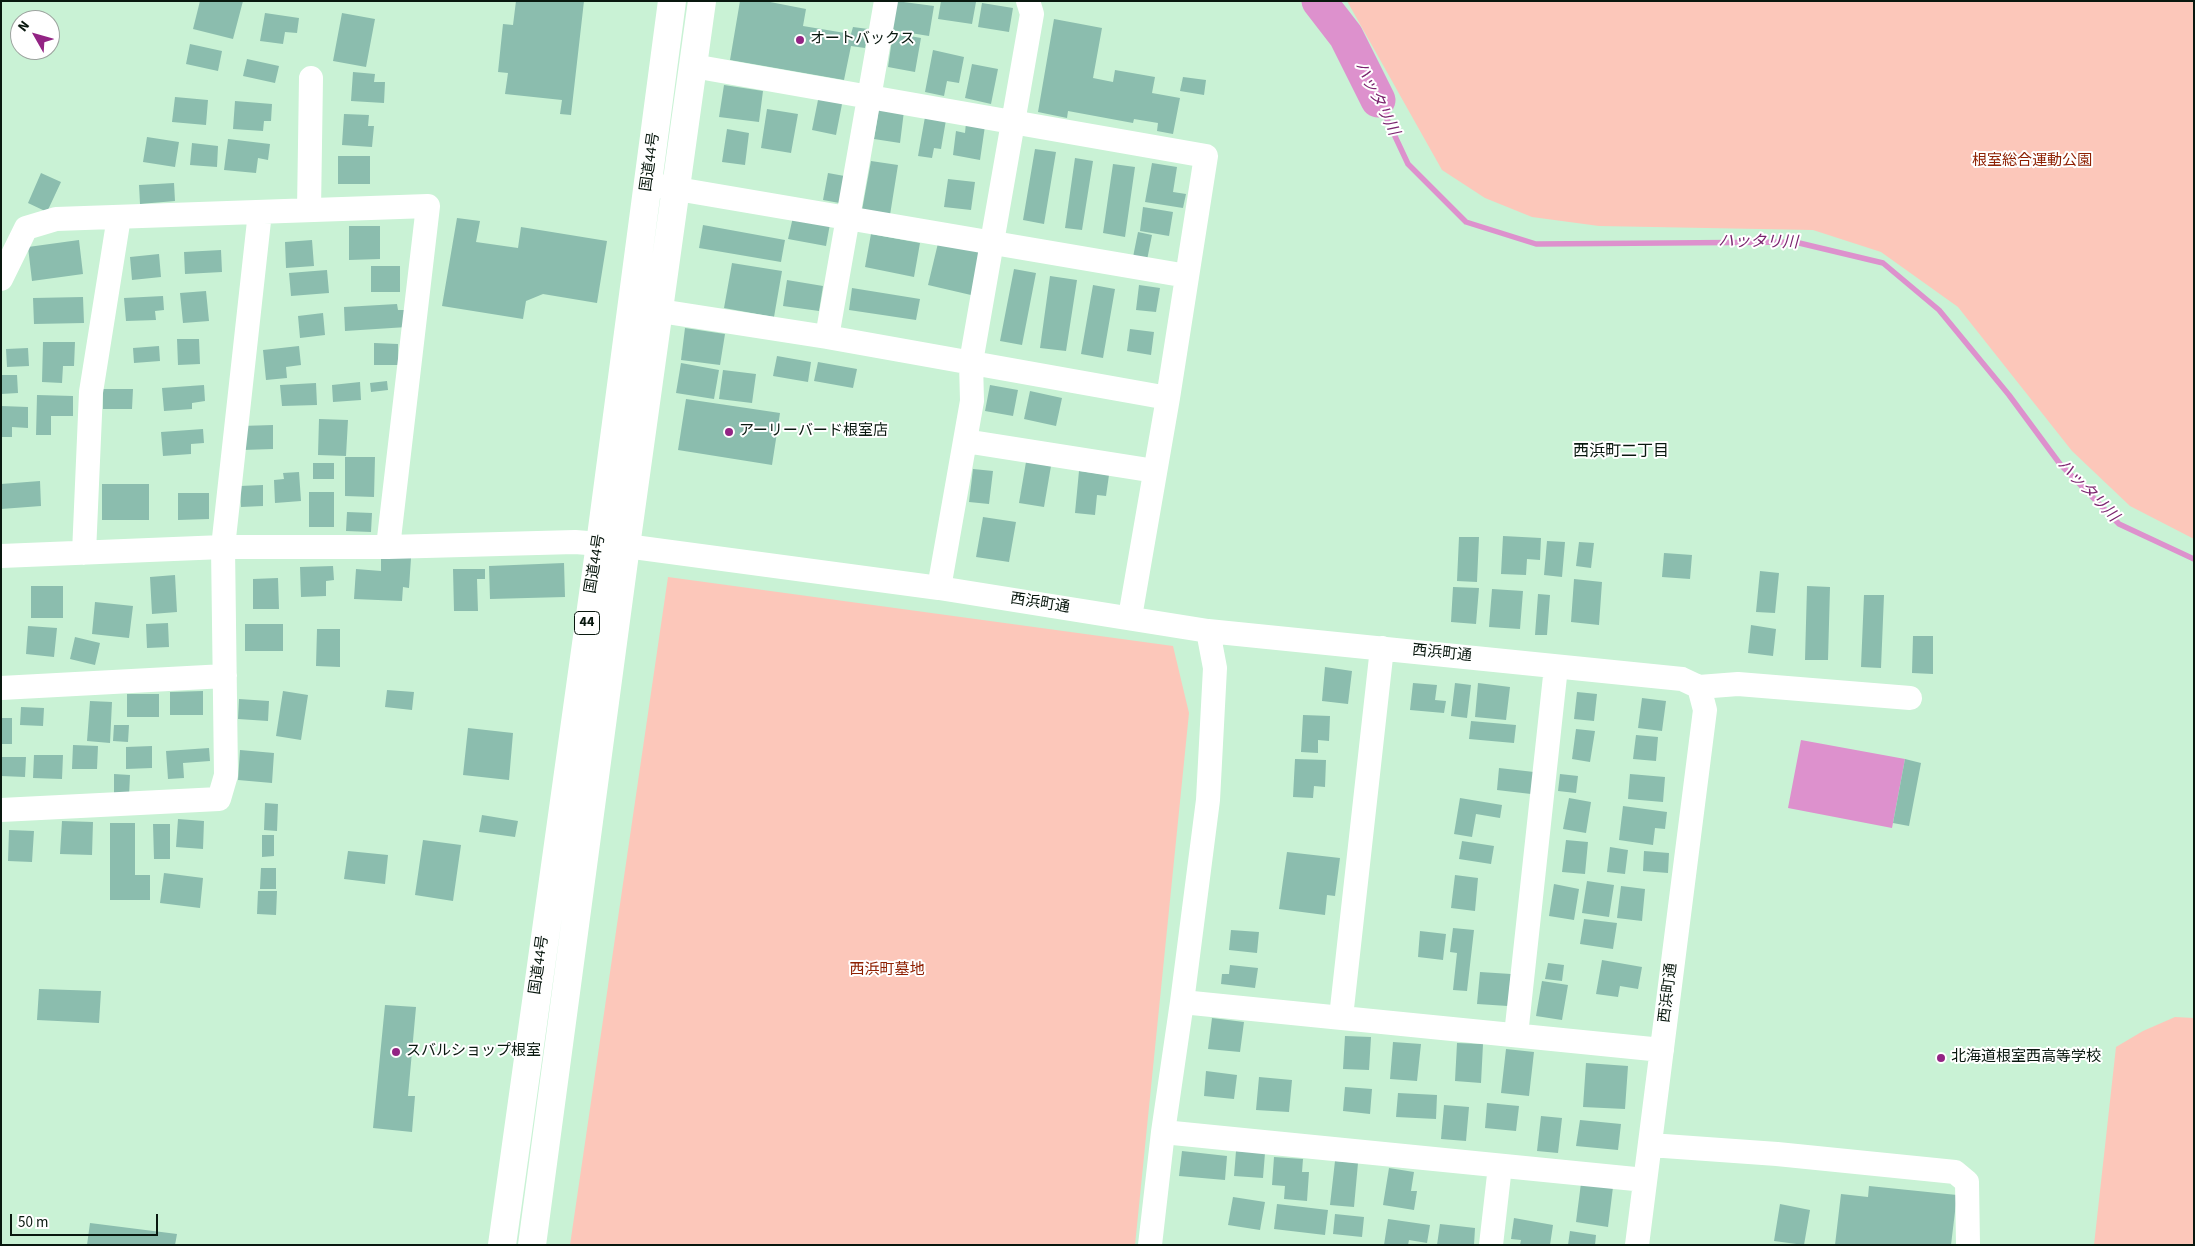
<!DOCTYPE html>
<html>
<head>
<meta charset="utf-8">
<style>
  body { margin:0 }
  #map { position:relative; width:2195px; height:1246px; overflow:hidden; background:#c9f2d5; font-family:"Source Sans 3",sans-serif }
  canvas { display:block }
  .frame { position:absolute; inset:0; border:2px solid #09180f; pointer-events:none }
  .north { position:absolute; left:10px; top:10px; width:50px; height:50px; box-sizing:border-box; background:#fff; border:1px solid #9da39f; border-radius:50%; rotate:308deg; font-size:14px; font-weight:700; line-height:20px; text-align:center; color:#09180f }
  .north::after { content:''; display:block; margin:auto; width:18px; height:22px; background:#932484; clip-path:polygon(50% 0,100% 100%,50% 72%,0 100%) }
  .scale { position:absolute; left:10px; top:1214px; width:148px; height:22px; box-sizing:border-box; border:2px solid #09180f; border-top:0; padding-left:6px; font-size:15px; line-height:18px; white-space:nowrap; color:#09180f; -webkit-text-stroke:4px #fff; paint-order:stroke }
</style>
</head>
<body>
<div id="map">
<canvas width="2195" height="1246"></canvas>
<div class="frame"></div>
<div class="north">N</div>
<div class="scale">50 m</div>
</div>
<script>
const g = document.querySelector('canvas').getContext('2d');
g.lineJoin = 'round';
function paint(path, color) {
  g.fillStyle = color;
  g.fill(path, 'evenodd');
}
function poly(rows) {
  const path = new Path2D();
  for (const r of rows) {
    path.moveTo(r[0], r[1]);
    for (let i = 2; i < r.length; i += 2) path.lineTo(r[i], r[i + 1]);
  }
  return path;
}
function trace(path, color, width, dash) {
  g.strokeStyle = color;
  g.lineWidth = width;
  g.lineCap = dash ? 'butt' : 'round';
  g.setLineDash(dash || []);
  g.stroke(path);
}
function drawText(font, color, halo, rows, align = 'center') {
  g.font = font + ' "Source Sans 3","Noto Sans JP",sans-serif';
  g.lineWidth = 4;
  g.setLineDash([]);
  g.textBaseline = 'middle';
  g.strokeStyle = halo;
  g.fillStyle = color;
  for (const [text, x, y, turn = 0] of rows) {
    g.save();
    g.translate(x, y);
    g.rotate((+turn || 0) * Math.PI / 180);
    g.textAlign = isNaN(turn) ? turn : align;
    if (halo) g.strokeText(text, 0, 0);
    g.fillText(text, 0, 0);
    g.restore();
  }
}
const green = poly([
  [1347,1,2194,1,2194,539,2130,506,2072,451,1958,307,1881,252,1813,230,1599,226,1532,217,1485,198,1442,170],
  [668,577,1173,646,1189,713,1135,1245,570,1245],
  [2175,1017,2194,1018,2194,1245,2094,1245,2116,1047,2143,1031]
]);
const water = poly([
  [1313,1,1326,1,1353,36,1378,92,1369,94,1345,46],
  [1801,740,1905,759,1892,828,1788,808]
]);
const stream = poly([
  [1378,100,1408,164,1466,222,1536,244,1795,242,1883,263,1939,310,2009,395,2060,464,2119,524,2194,559]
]);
const river = poly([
  [1319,1,1346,36,1378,100]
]);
const building = poly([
  [200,1,243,1,233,39,193,29],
  [516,1,584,1,571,115,560,114,562,100,505,94,508,73,498,72,503,24,513,25],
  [740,1,765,1,806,9,803,26,851,34,853,27,868,29,865,48,851,46,844,80,730,60],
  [896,1,934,6,929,36,892,30],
  [941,1,976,2,972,24,938,19],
  [982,3,1013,8,1009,32,978,27],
  [265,13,299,18,297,33,285,32,283,44,260,41],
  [342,13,375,19,366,67,333,61],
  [1054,19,1102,28,1093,78,1113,82,1115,70,1155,77,1152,93,1180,98,1173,134,1157,131,1158,123,1134,119,1133,123,1068,111,1067,118,1038,112],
  [893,33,921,38,915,72,888,67],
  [190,44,222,51,218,71,186,64],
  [933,50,964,57,959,83,947,81,944,96,925,92],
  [247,59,279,66,275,83,243,76],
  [972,64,998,69,991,104,965,98],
  [353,72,375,74,374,82,385,82,384,103,351,101],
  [1183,77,1206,80,1204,95,1180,91],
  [724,85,763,91,759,122,719,117],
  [819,95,843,99,836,135,812,130],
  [175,97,208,100,206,125,172,122],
  [235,101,272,104,271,121,264,121,263,131,233,129],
  [879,108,904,111,900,143,874,139],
  [767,109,798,114,791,153,761,148],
  [344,114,369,115,368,126,374,126,372,147,342,145],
  [925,117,946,120,941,149,934,148,932,158,918,156],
  [966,123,985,126,980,160,953,155,956,131,965,133],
  [727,129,749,133,745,165,722,162],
  [147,137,179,142,175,167,143,162],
  [228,139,270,144,268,160,258,158,256,173,224,170],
  [192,143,218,146,217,167,190,165],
  [1035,149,1056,152,1044,224,1023,220],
  [338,156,370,156,370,184,338,184],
  [1075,158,1093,161,1082,230,1065,228],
  [871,161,898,165,890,215,862,210],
  [1152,163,1177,167,1173,192,1186,194,1183,208,1145,202],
  [1113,164,1135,167,1125,237,1103,233],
  [41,173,61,182,47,212,28,203],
  [828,173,850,177,845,204,823,200],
  [948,179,975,182,971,210,944,207],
  [174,183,175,201,140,204,139,185],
  [1143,207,1173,212,1169,236,1140,231],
  [793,217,830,224,826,246,788,239],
  [457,218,480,221,476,242,518,248,521,227,607,241,597,303,543,294,526,301,523,319,442,306],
  [703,225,785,240,781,262,699,248],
  [349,226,380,226,380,259,349,260],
  [1138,232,1152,235,1147,260,1133,257],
  [871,234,920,243,914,277,865,267],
  [939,239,982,250,971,295,928,285],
  [79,240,83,274,32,281,28,247],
  [312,240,314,266,286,268,285,242],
  [221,250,222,272,185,274,184,252],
  [159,254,161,277,132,280,130,257],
  [732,263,782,271,774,317,724,308],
  [371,266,400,266,400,292,371,292],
  [1014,269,1036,273,1022,345,1000,341],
  [327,270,329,293,291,296,289,273],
  [1050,276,1077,280,1066,351,1040,348],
  [787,280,823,286,819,311,783,306],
  [1093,285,1115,289,1103,358,1081,354],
  [1139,285,1160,288,1156,312,1136,310],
  [852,288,920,299,916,320,849,310],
  [206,291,209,321,183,323,180,293],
  [163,296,164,310,155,311,156,320,126,321,124,298],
  [83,297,84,323,34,324,33,298],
  [397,304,398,310,406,310,407,327,345,331,344,307],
  [323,313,325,335,300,338,298,316],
  [685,328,725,334,720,365,681,360],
  [1130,329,1154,332,1151,355,1127,351],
  [177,339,199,339,200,364,178,365],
  [43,342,75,342,74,366,63,366,62,383,42,382],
  [374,343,398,344,398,365,374,365],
  [159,346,160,361,134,363,133,348],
  [299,346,301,365,286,367,287,378,266,380,263,350],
  [28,348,29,366,7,367,6,349],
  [777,356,811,362,808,382,773,376],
  [818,362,857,369,853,388,814,381],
  [681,363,719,370,714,399,676,393],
  [723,370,756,374,752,403,719,399],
  [1,375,17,375,18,393,1,394],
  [387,381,388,390,371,392,370,383],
  [360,382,361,400,333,402,332,385],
  [316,383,317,405,282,406,280,385],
  [204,385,205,401,192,403,192,409,164,411,162,388],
  [990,385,1018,390,1013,416,985,411],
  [103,389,133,389,132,409,103,409],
  [1030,391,1062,398,1056,426,1024,419],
  [37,395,73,396,73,416,51,416,51,435,36,435],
  [686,399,780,413,772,465,678,450],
  [1,406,28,407,28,428,12,427,12,437,1,437],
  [319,419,348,420,346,456,318,455],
  [273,425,273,449,242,450,241,426],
  [203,429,204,443,191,444,191,454,163,456,161,432],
  [345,457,375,457,374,497,345,496],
  [1026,462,1051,466,1044,507,1019,503],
  [313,463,334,463,334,479,313,479],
  [973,469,993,471,989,504,969,502],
  [1079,471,1109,475,1106,496,1097,495,1095,515,1075,513],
  [299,472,301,501,275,503,274,480,284,479,283,473],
  [40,481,41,506,1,509,1,484],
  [102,484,149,484,149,520,102,520],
  [263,485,263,506,241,507,240,486],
  [309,492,334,492,334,527,309,527],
  [178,493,209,493,209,519,178,520],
  [347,512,372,513,371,532,346,531],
  [983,517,1016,522,1009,562,976,557],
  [1503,536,1541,538,1540,560,1527,559,1526,575,1501,574],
  [1459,537,1479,537,1477,582,1457,581],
  [1547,541,1565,542,1562,577,1544,575],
  [1579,542,1594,543,1591,568,1576,566],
  [1664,553,1692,555,1690,579,1662,577],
  [381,556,411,558,409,588,403,587,402,601,354,599,356,569,381,571],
  [564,563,565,597,490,599,489,566],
  [333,566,334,580,326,581,326,596,301,597,300,567],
  [453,569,485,569,485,579,477,579,478,611,454,611],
  [1760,571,1779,573,1775,613,1756,612],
  [175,575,177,612,152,614,150,577],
  [278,578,279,609,253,609,253,579],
  [1574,579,1602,582,1599,625,1571,622],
  [31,586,63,586,63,618,31,618],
  [1807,586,1830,587,1828,660,1805,660],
  [1453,587,1479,588,1476,624,1451,622],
  [1492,589,1523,591,1520,629,1489,627],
  [1538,594,1550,595,1547,635,1535,635],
  [1864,595,1884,595,1881,668,1861,667],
  [95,602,133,606,129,638,92,634],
  [168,623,169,647,147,648,146,624],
  [245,624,283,624,283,651,245,651],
  [1751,625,1776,629,1773,656,1748,653],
  [28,626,57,628,54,657,26,654],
  [317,629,340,629,340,667,316,666],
  [1913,636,1933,636,1933,674,1912,673],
  [75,637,100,643,95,665,70,659],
  [1325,667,1352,671,1348,704,1322,701],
  [1413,683,1437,685,1435,700,1446,701,1444,713,1410,710],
  [1455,683,1471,685,1467,718,1451,716],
  [1478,683,1510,687,1506,720,1475,717],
  [387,690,414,692,412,710,385,707],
  [203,691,203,715,170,715,170,692],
  [283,691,308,695,301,740,276,736],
  [1577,692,1597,694,1594,721,1574,719],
  [127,694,159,694,159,717,127,717],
  [1642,698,1666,701,1662,731,1638,728],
  [239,699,269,701,268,721,238,719],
  [90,701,112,702,110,743,87,741],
  [21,707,44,708,43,726,20,725],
  [1303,715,1330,716,1329,741,1318,740,1318,753,1301,752],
  [1,718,12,718,12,744,1,744],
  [1471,721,1516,725,1514,743,1469,739],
  [114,725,129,725,128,742,113,741],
  [468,728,513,733,509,780,463,775],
  [1576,729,1595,731,1590,762,1572,759],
  [1636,735,1658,737,1656,761,1633,759],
  [73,745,98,746,97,769,72,769],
  [152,746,152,768,126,769,126,747],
  [209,748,210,761,183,763,184,778,168,779,166,751],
  [240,750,274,753,272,783,238,780],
  [34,755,63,755,62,779,33,778],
  [1,757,26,757,25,777,1,776],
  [1295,759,1326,760,1325,787,1314,786,1313,798,1293,797],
  [1905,759,1921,763,1909,826,1893,823],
  [1499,768,1534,772,1531,794,1497,790],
  [114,774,130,775,129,796,114,795],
  [1560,774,1578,776,1576,793,1558,791],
  [1630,774,1665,777,1663,802,1628,799],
  [1460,798,1502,805,1500,818,1476,814,1472,837,1454,834],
  [1569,798,1591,802,1586,833,1563,829],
  [265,803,278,804,277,831,264,830],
  [1623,806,1667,812,1665,829,1655,828,1653,845,1619,840],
  [482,815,518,821,515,837,479,832],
  [178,819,204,821,203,849,176,847],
  [62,821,93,822,92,855,60,854],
  [110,823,135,823,135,875,150,875,150,900,110,900],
  [153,824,170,824,170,859,154,859],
  [9,830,34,831,32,862,8,861],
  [262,835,274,835,274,856,262,857],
  [423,840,461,845,453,901,415,895],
  [1566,840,1588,842,1585,874,1562,872],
  [1462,841,1494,846,1491,864,1459,859],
  [1610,847,1628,850,1625,874,1607,872],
  [348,851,388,855,385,884,344,879],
  [1644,851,1669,853,1668,873,1643,871],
  [1287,852,1340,858,1335,896,1327,895,1325,915,1279,909],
  [261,868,276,868,276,889,260,889],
  [164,873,203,878,200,908,160,903],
  [1455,875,1478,878,1475,911,1451,908],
  [1587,881,1614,885,1609,917,1582,913],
  [1554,884,1579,889,1574,920,1549,916],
  [1621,886,1645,889,1642,921,1617,918],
  [258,891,277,891,276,915,257,914],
  [1584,919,1617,923,1613,949,1580,944],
  [1453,928,1474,930,1467,991,1453,990,1457,953,1450,952],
  [1231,930,1259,932,1257,953,1229,950],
  [1420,931,1446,934,1443,960,1418,957],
  [1602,960,1642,967,1638,989,1620,986,1618,997,1596,994],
  [1548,963,1564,965,1562,981,1545,979],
  [1230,965,1258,968,1255,988,1221,984,1222,974,1229,974],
  [1480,972,1511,974,1508,1006,1477,1004],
  [1542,981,1568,985,1562,1020,1536,1016],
  [39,989,101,991,99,1023,37,1020],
  [385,1005,416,1007,408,1096,415,1096,412,1132,373,1128],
  [1212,1018,1244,1022,1240,1052,1208,1049],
  [1345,1036,1371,1037,1369,1070,1343,1069],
  [1393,1042,1421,1044,1417,1081,1390,1079],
  [1457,1043,1483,1044,1481,1083,1455,1081],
  [1506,1049,1534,1052,1529,1096,1501,1093],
  [1586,1063,1628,1066,1625,1109,1583,1107],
  [1206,1071,1237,1075,1234,1099,1204,1096],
  [1259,1077,1292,1080,1289,1112,1256,1110],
  [1345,1087,1372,1089,1370,1114,1343,1111],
  [1398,1093,1437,1095,1436,1119,1396,1117],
  [1487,1103,1519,1106,1516,1131,1485,1128],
  [1444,1105,1469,1107,1466,1141,1441,1139],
  [1541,1116,1562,1118,1558,1153,1537,1151],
  [1580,1120,1621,1124,1618,1150,1576,1146],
  [1182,1151,1227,1156,1225,1180,1179,1176],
  [1236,1151,1265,1153,1263,1178,1234,1176],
  [1274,1157,1303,1159,1302,1172,1309,1172,1307,1201,1284,1199,1285,1186,1272,1185],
  [1335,1161,1358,1163,1354,1207,1330,1205],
  [1389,1168,1414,1172,1411,1191,1417,1191,1414,1210,1383,1205],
  [1581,1183,1613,1187,1608,1227,1576,1222],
  [1869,1186,1957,1195,1951,1245,1835,1245,1841,1194,1868,1197],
  [1233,1197,1265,1202,1260,1230,1228,1225],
  [1277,1204,1328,1210,1325,1235,1274,1229],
  [1780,1204,1810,1210,1804,1245,1774,1241],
  [1335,1214,1364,1217,1362,1237,1333,1234],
  [1514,1218,1553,1225,1550,1245,1520,1245,1521,1240,1511,1239],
  [1388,1219,1430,1225,1427,1243,1409,1240,1408,1245,1384,1245],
  [90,1223,177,1234,175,1245,87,1245],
  [1440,1224,1475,1228,1474,1245,1437,1245],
  [1570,1231,1596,1235,1595,1245,1568,1245]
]);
const minor = poly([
  [693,66,1206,156,1168,398,1130,617],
  [648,184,1187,276],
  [309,210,311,78],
  [1,279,26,228,56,219,428,206,388,547],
  [660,311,827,337,1168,398],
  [827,337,886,1],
  [965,441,1155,471],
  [84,553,91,392,119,217],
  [1,556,223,547,388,547,575,542,626,546,939,588,1208,631,1682,679,1699,687,1705,710,1637,1245],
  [939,588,972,401,971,362,1032,14,1028,1],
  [1699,687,1738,684,1910,698],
  [1,688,225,676],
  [1,810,219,799,226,775,223,547,260,212],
  [1182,1002,1662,1050],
  [1341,1017,1382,648],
  [1516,1035,1556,667],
  [1163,1132,1645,1180],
  [1650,1145,1777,1154,1955,1172,1967,1182,1968,1245],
  [1150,1245,1163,1132,1182,1002,1208,800,1215,668,1208,631],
  [1491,1245,1500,1166]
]);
const highway = poly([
  [502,1245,600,544,672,1],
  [532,1245,626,546,702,1]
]);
const markers = [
  [800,40,5,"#932484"],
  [729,432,5,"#932484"],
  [396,1052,5,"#932484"],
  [1941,1058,5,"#932484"]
];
const shields = [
  [587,623,25]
];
const shieldNames = [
  ["44",587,623]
];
const poiNames = [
  ["オートバックス",810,40],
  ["アーリーバード根室店",739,432],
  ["スバルショップ根室",406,1052],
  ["北海道根室西高等学校",1951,1058]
];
const streetNames = [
  ["国道44号",651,162,-82],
  ["国道44号",596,564,-81],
  ["西浜町通",1040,604,9],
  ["西浜町通",1442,654,6],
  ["国道44号",540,965,-82],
  ["西浜町通",1669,993,-83]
];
const parkNames = [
  ["根室総合運動公園",2032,162],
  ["西浜町墓地",887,971]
];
const waterNames = [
  ["ハッタリ川",1376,99,64],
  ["ハッタリ川",1758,243,1],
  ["ハッタリ川",2087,491,46]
];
const neighbourhoodNames = [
  ["西浜町二丁目",1621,452]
];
paint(green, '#fcc7ba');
paint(water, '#dd91cd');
trace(stream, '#dd91cd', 5.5);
trace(river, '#dd91cd', 35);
paint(building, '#8bbdae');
trace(minor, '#fff', 24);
trace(highway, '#fff', 28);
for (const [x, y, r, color] of markers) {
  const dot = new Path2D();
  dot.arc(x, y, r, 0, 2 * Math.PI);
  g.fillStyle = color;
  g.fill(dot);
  trace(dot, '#fff', 2);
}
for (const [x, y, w] of shields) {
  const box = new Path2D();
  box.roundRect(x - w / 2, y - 11.5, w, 23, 4);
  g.fillStyle = '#fff';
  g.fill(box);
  trace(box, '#09180f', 1);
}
drawText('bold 14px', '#09180f', null, shieldNames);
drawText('15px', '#09180f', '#fff', poiNames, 'left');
drawText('15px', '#09180f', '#fff', streetNames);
drawText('15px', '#8e2002', '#fff', parkNames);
drawText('italic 16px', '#7b246f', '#fff', waterNames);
drawText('16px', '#09180f', '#fff', neighbourhoodNames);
</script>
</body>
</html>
